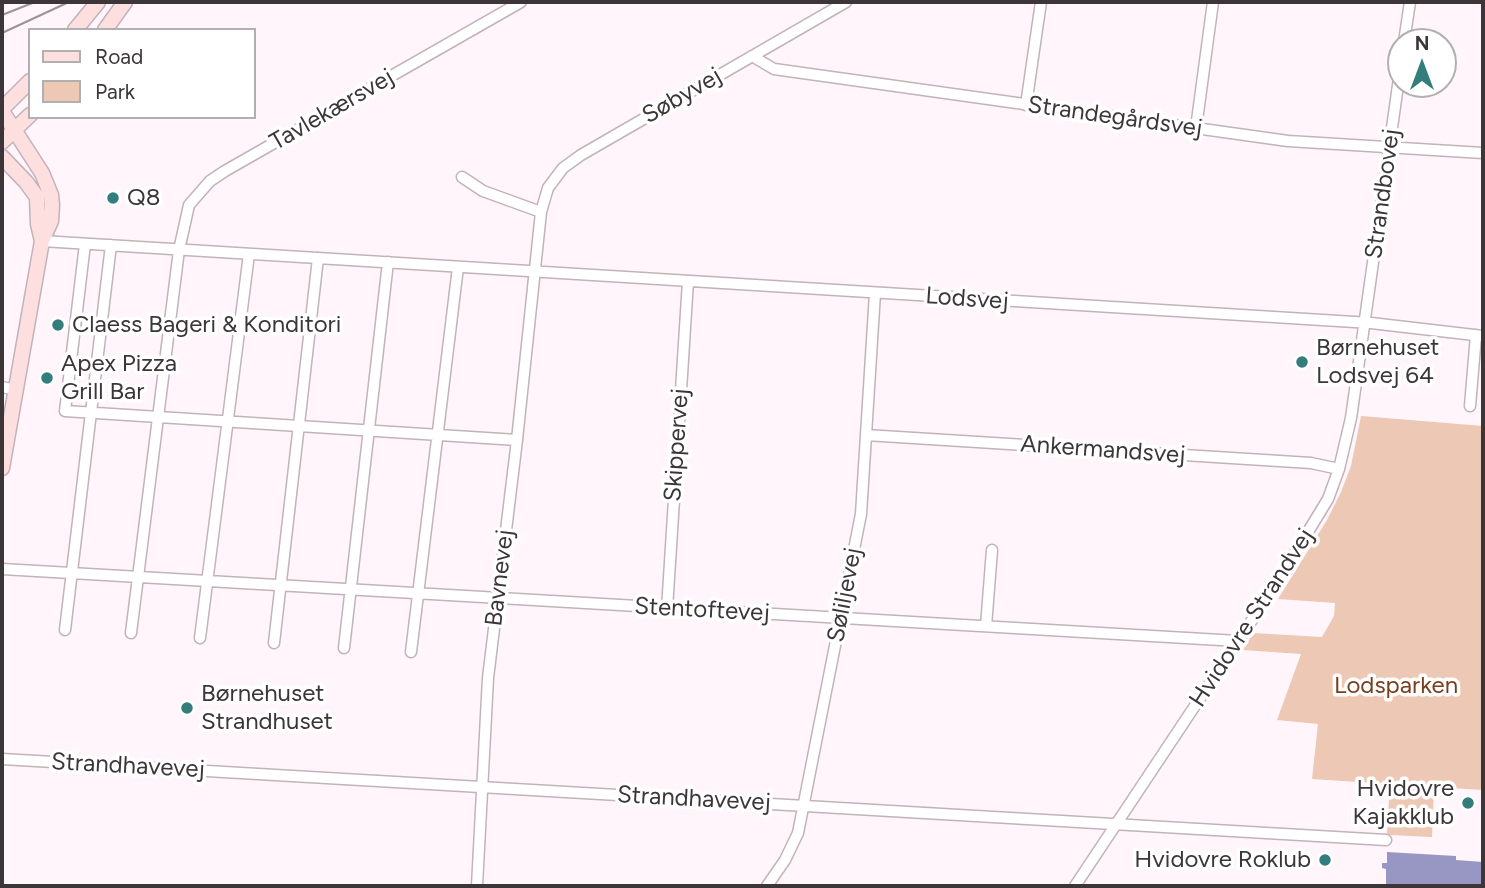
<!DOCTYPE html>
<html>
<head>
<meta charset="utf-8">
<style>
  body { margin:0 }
  #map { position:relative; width:1485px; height:888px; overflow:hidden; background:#fff5fa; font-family:Figtree,sans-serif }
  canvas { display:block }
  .frame { position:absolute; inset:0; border:4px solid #3c3639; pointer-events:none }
  .legend { position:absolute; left:28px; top:28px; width:228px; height:91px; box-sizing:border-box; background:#fff; border:2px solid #b1afb0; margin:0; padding:9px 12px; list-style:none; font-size:21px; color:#3c3639 }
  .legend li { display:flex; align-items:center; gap:14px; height:35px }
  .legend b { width:35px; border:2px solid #b1afb0 }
  .north { position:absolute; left:1387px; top:28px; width:70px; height:70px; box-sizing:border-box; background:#fff; border:2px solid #b1afb0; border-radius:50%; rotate:0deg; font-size:19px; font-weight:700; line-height:28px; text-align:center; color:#3c3639 }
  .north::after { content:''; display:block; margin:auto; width:24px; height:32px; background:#347d7d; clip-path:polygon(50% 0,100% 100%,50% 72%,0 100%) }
</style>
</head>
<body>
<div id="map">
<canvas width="1485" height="888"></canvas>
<div class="frame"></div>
<ul class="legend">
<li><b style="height:9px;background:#fedfe0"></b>Road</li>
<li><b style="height:19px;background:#edc8b5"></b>Park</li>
</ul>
<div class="north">N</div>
</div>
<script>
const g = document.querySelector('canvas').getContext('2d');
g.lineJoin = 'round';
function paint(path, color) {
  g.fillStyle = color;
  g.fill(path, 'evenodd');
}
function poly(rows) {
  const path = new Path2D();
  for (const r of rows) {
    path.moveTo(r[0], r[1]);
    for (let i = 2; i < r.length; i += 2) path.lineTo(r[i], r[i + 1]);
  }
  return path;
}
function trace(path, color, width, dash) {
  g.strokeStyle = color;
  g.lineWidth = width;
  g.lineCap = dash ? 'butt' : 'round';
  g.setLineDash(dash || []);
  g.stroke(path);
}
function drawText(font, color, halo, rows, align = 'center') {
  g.font = font + ' Figtree,sans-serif';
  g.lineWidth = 7;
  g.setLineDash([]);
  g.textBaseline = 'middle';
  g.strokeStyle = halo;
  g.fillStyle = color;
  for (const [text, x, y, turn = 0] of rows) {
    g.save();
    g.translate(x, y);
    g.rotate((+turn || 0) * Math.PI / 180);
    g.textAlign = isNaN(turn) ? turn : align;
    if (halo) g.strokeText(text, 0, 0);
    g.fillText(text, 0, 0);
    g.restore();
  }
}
const green = poly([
  [1361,416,1483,426,1483,790,1434,787,1432,837,1390,835,1387,833,1390,784,1312,779,1318,724,1277,720,1301,654,1243,650,1253,633,1322,637,1334,616,1335,603,1278,599,1327,520,1341,492,1351,466]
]);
const water = poly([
  [1387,852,1456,856,1456,860,1483,862,1483,886,1386,886,1386,869,1382,868,1382,863,1387,863]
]);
const street = poly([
  [1404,42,1410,2],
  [752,56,774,69,1288,141,1483,153],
  [1026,105,1041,2],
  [1196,128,1213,2],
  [462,177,483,191,541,212],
  [42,241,1371,323,1483,336],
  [85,244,65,411,517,440],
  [2,387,16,390],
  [1470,406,1476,335],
  [866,435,1311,463,1339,469],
  [2,569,1238,641],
  [667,609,688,281],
  [986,626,992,550],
  [65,630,111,245],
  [131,633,179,250,189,205,210,181,225,171,521,2],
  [200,638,249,254],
  [274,643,318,258],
  [344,648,388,262],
  [411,652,458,267],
  [2,759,1386,840],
  [477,886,488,678,517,440,541,212,548,188,563,168,581,155,846,2],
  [767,886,785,860,798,833,861,514,875,293],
  [1075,886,1278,581,1328,499,1339,469,1351,418,1401,64]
]);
const secondary = poly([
  [75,30,98,2],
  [105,30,125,2],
  [2,109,30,81],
  [2,111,42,173,51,195,52,205,51,221,42,241,2,468],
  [2,142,30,115],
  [2,157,26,182,37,197,38,224,42,241]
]);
const tram = poly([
  [2,15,35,2],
  [2,33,69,2]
]);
const markers = [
  [113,198,7,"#347d7d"],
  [58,325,7,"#347d7d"],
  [1302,362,7,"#347d7d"],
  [47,378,7,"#347d7d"],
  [187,708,7,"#347d7d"],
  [1468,803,7,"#347d7d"],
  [1325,860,7,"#347d7d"]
];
const streetNames = [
  ["Søbyvej",682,96,-30],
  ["Tavlekærsvej",332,110,-30],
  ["Strandegårdsvej",1115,117,8],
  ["Strandbovej",1383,194,-82],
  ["Lodsvej",967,299,4],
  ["Skippervej",677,445,-86],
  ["Ankermandsvej",1103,450,4],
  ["Bavnevej",500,578,-83],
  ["Søliljevej",845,595,-79],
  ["Stentoftevej",702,610,3],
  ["Hvidovre Strandvej",1252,618,-57],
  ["Strandhavevej",128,766,3],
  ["Strandhavevej",694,799,3]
];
const poiNames = [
  ["Q8",127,198],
  ["Claess Bageri & Konditori",72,325],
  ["Børnehuset",1316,348],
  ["Lodsvej 64",1316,376],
  ["Apex Pizza",61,364],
  ["Grill Bar",61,392],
  ["Børnehuset",201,694],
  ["Strandhuset",201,722],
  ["Hvidovre",1454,789,"right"],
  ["Kajakklub",1454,817,"right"],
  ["Hvidovre Roklub",1311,860,"right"]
];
const parkNames = [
  ["Lodsparken",1396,686]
];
paint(green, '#edc8b5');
paint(water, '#9896c2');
trace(street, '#c2b3ba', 13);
trace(secondary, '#c2b3ba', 17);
trace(street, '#fff', 10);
trace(secondary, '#fedfe0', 14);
trace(tram, '#9b9397', 2);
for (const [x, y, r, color] of markers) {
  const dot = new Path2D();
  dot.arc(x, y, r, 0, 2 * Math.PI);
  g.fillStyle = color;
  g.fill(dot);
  trace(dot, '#fff', 2.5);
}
drawText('24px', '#3c3639', '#fff', streetNames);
drawText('24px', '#3c3639', '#fff', poiNames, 'left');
drawText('24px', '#783e1d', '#fff', parkNames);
</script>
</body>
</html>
